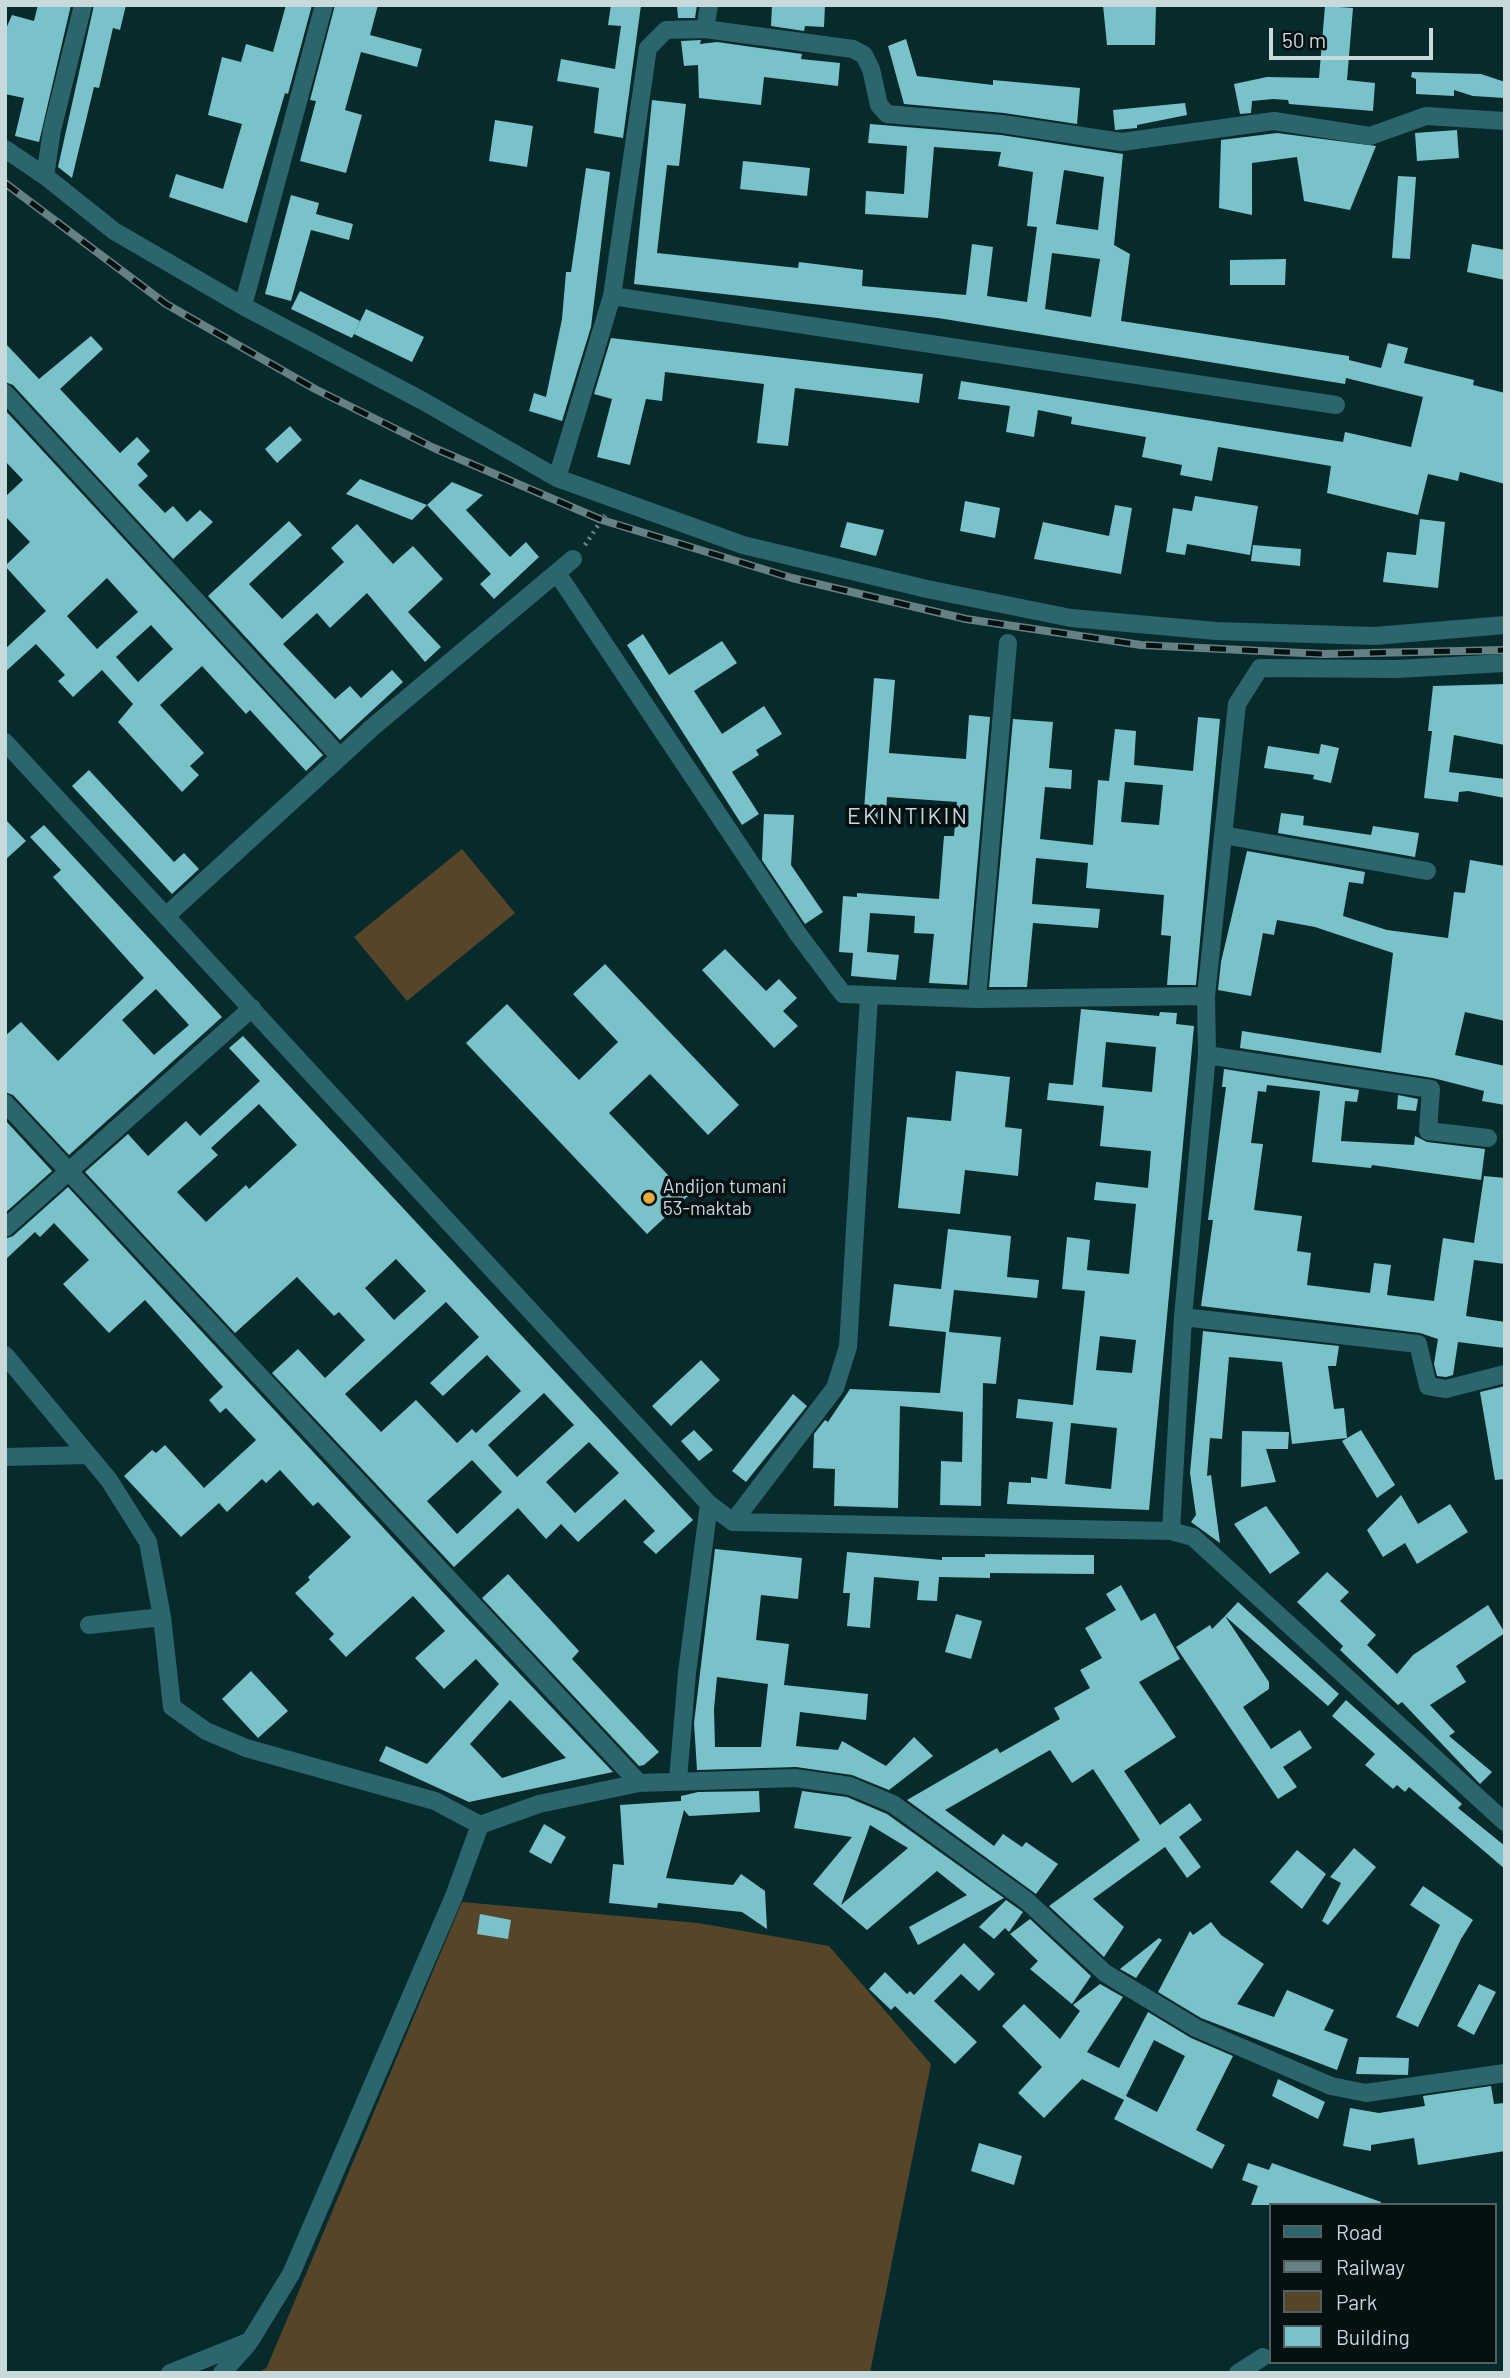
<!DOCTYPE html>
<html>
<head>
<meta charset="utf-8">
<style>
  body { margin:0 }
  #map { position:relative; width:1510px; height:2378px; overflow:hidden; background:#072a2d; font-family:Barlow,sans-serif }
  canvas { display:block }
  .frame { position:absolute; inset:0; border:7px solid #c7d9db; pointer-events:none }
  .legend { position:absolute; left:1269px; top:2203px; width:228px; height:161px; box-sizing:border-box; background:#041011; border:2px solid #526062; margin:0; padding:9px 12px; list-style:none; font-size:21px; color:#c7d9db }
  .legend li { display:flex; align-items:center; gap:14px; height:35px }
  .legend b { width:35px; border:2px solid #526062 }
  .scale { position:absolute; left:1269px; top:28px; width:164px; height:32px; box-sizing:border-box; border:4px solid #c7d9db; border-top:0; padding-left:9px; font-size:21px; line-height:24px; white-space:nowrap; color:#c7d9db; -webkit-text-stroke:5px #041011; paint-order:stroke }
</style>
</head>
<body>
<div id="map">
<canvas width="1510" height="2378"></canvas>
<div class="frame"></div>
<ul class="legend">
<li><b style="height:9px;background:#2c656b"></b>Road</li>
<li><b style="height:9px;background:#668083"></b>Railway</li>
<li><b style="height:19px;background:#564529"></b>Park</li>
<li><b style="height:19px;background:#79c2c9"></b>Building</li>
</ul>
<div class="scale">50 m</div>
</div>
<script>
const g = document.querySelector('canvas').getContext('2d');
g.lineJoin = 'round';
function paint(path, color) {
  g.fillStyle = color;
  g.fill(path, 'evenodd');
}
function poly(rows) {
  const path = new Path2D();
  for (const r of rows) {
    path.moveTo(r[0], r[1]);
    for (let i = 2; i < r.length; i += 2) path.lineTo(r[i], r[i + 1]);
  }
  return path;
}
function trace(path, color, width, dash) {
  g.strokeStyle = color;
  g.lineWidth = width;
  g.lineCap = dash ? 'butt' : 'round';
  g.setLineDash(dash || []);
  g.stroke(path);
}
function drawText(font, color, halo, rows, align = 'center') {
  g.font = font + ' Barlow,sans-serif';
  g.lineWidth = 7;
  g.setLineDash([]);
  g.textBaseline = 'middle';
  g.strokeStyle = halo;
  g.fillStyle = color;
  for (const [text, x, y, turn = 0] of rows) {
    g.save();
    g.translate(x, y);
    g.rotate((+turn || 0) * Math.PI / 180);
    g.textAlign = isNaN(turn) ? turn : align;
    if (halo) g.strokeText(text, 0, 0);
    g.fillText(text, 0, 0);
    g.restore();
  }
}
const green = poly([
  [462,849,515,913,407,1001,354,937],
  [462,1902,698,1923,829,1946,931,2064,870,2373,259,2373,267,2367]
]);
const building = poly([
  [38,5,71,5,39,142,15,136,24,98,5,94,5,31,12,15,34,21],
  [94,5,126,5,120,30,113,28,99,88,94,87,72,178,58,167],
  [286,5,312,5,288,94,285,93,247,223,169,197,176,174,223,189,242,124,208,115,222,57,241,62,246,44,273,52],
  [335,5,378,5,370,35,422,49,417,67,361,52,345,110,362,115,346,173,300,161,316,101,310,100],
  [611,5,641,5,623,138,594,133,599,88,557,81,561,59,615,69,621,26,608,25],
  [677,5,697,5,695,18,678,18],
  [772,5,825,5,824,27,805,26,804,31,771,26],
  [1103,5,1156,5,1155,45,1107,45],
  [1325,6,1353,8,1347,80,1375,83,1373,111,1289,104,1288,100,1273,99,1252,101,1251,113,1240,114,1234,84,1267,77,1319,78],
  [906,39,917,76,993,85,993,80,1080,88,1077,124,1004,113,904,104,888,46],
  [701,40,700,44,717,42,802,54,801,59,840,63,838,86,764,77,761,105,699,98,698,65,684,66,681,41],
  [1412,72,1481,74,1505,82,1505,98,1473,96,1454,90,1454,96,1416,94,1416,79,1411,77],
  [652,100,686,104,679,166,667,165,657,253,798,268,799,262,863,270,862,286,966,295,972,244,993,247,987,296,1027,302,1037,227,1027,226,1033,172,998,166,1001,152,934,147,928,218,865,214,866,191,904,194,907,146,868,143,870,124,1001,135,1123,154,1114,245,1130,254,1121,321,1349,356,1349,360,1381,368,1388,343,1408,348,1404,363,1474,380,1473,385,1505,393,1505,484,1460,472,1458,481,1428,474,1418,515,1327,493,1331,466,1218,447,1212,481,1180,475,1182,465,1142,457,1146,437,1071,424,1072,417,1038,410,1034,437,1006,432,1010,406,958,399,961,381,1343,442,1345,432,1411,447,1423,397,1346,378,1345,384,938,318,634,284],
  [1064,170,1104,177,1098,230,1056,224],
  [1052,253,1100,259,1091,317,1045,309],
  [1185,103,1187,115,1137,125,1137,128,1115,130,1113,110],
  [495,120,533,126,527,167,489,161],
  [1457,130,1459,158,1417,161,1415,133],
  [1277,133,1376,146,1350,210,1304,201,1297,157,1252,163,1252,215,1219,208,1221,140],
  [743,161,810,168,807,196,740,189],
  [586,168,610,172,591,327,562,421,529,411,534,393,546,397,562,319,566,272,571,272],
  [1398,176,1416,177,1410,259,1392,258],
  [291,195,319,203,316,214,353,224,349,240,311,230,291,301,265,294],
  [1472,244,1505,250,1505,280,1467,272],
  [1286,259,1285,285,1230,285,1230,260],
  [300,291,360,321,352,338,291,309],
  [366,309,424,337,412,362,354,334],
  [91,336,103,349,60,389,120,453,137,437,150,451,137,464,148,476,138,485,165,513,173,506,187,522,200,510,213,522,173,559,13,385,5,382,5,343,39,379],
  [611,338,923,374,919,403,795,388,788,446,757,443,764,384,665,372,662,401,646,399,630,465,597,457,612,399,594,394],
  [5,410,323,755,306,771,250,710,246,714,202,666,160,705,204,753,190,766,199,775,182,792,118,722,133,704,102,670,73,697,58,681,65,675,36,644,5,672,5,649,46,611,5,566,30,542,5,516,5,497,23,480,5,461],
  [107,578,138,612,97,649,67,616],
  [151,625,173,649,138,682,116,657],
  [290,426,302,440,277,463,265,449],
  [360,479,427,505,412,520,346,494],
  [452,482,483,495,466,510,510,557,526,542,539,557,494,599,480,584,491,574,427,505],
  [1195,496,1258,506,1250,555,1187,544,1185,555,1166,552,1173,508,1192,511],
  [965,501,1000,508,995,538,960,531],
  [1115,505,1132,508,1121,574,1034,559,1043,522,1109,536],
  [1420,519,1445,522,1438,588,1383,582,1387,552,1416,555],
  [289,521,302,535,249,584,282,619,344,562,331,548,357,524,393,564,413,546,443,579,408,612,441,647,425,662,367,593,330,628,317,613,283,644,335,699,350,686,361,698,392,670,403,682,340,740,208,596],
  [847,522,884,530,876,556,840,547],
  [1253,545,1301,549,1300,566,1251,561],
  [643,634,669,675,722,641,737,663,694,691,722,734,764,706,782,734,756,750,759,755,732,772,759,814,742,825,627,645],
  [874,678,895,680,889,753,966,759,969,715,990,717,967,985,929,983,934,934,914,933,915,916,870,913,867,952,899,955,896,980,851,976,853,953,839,952,843,896,857,897,857,893,939,899,944,836,954,836,957,802,887,797,885,825,863,823],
  [1505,684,1505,745,1454,735,1449,772,1505,779,1505,798,1468,791,1459,792,1458,802,1424,798,1432,731,1428,731,1433,686],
  [1198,717,1220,719,1196,985,1167,985,1171,936,1161,935,1164,895,1086,888,1088,863,1036,858,1032,904,1100,909,1098,928,1033,923,1027,987,989,987,1013,719,1053,722,1049,768,1072,770,1071,789,1045,787,1040,839,1093,845,1098,780,1109,781,1115,729,1136,731,1134,765,1193,771],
  [1125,782,1163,785,1159,825,1121,822],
  [1321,744,1339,748,1331,783,1313,779,1314,775,1264,768,1268,746,1319,754],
  [89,770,174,862,184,853,199,869,172,894,72,786],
  [1281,813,1304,816,1303,825,1371,835,1373,826,1419,833,1415,857,1278,833],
  [764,814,794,815,791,865,823,912,805,924,762,860],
  [5,819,26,841,5,860],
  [44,825,222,1017,69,1155,13,1095,5,1092,5,1036,21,1022,58,1061,144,978,53,877,61,870,30,837],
  [156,989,189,1025,154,1055,122,1020],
  [1247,851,1365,872,1363,884,1349,882,1343,916,1387,930,1448,938,1454,892,1465,893,1470,860,1505,866,1505,1021,1465,1012,1455,1055,1505,1066,1505,1105,1482,1101,1484,1091,1433,1078,1240,1048,1242,1031,1381,1053,1393,953,1315,927,1277,920,1274,935,1263,933,1251,996,1218,990,1221,962],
  [725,949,766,991,779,979,797,998,783,1011,798,1026,774,1048,702,970],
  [605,964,739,1105,708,1135,650,1074,609,1113,688,1196,647,1234,466,1043,507,1004,579,1080,618,1042,573,994],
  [1081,1009,1159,1016,1160,1012,1177,1013,1176,1024,1194,1026,1149,1510,1007,1504,1009,1482,1031,1483,1031,1477,1047,1479,1053,1422,1016,1418,1018,1399,1073,1405,1085,1291,1062,1289,1067,1237,1090,1240,1087,1270,1129,1274,1136,1204,1094,1200,1096,1182,1148,1188,1151,1151,1100,1146,1104,1106,1047,1100,1049,1083,1073,1085],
  [1106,1042,1156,1047,1152,1092,1102,1087],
  [1100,1336,1136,1340,1132,1373,1096,1370],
  [1071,1423,1117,1428,1111,1489,1065,1484],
  [243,1036,693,1520,656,1554,643,1542,655,1531,625,1499,578,1542,561,1524,546,1539,518,1508,454,1567,272,1373,298,1349,325,1378,365,1340,339,1312,334,1316,297,1277,235,1333,85,1172,128,1134,148,1156,186,1121,200,1136,260,1081,229,1048],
  [259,1104,297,1145,249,1189,246,1185,206,1222,177,1192,218,1155,211,1148],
  [396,1259,426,1291,394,1320,365,1288],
  [446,1302,479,1337,430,1383,443,1396,487,1355,521,1391,476,1433,472,1429,457,1443,416,1400,381,1432,345,1394],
  [544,1393,574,1425,517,1477,488,1445],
  [589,1442,619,1473,575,1513,546,1482],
  [472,1460,502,1492,457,1534,427,1501],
  [1224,1069,1359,1090,1357,1102,1345,1101,1341,1141,1414,1145,1415,1136,1427,1142,1485,1149,1481,1180,1372,1165,1371,1168,1312,1162,1320,1091,1267,1085,1266,1092,1258,1091,1251,1143,1263,1144,1254,1210,1302,1216,1297,1251,1311,1253,1307,1285,1370,1293,1374,1263,1391,1265,1387,1295,1434,1301,1443,1238,1474,1243,1484,1176,1505,1178,1505,1264,1474,1260,1466,1316,1505,1322,1505,1348,1458,1342,1453,1375,1446,1377,1437,1376,1434,1364,1438,1339,1420,1333,1201,1306,1213,1220,1208,1220,1226,1087,1222,1087],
  [956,1071,1010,1077,1005,1127,1022,1129,1018,1176,965,1170,960,1214,898,1208,907,1117,951,1121],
  [1398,1095,1418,1099,1416,1111,1397,1109],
  [5,1120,52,1171,5,1213],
  [68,1187,464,1615,613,1772,469,1802,379,1761,386,1746,427,1764,499,1684,476,1659,444,1689,415,1658,445,1631,413,1596,346,1657,329,1639,334,1634,295,1593,310,1580,308,1577,351,1537,318,1502,313,1506,280,1470,266,1483,262,1479,227,1512,219,1503,181,1537,124,1476,152,1450,156,1453,165,1445,204,1488,256,1440,226,1408,220,1413,209,1400,223,1387,145,1300,109,1333,63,1284,89,1260,54,1223,40,1237,35,1232,5,1260,5,1239,13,1236],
  [510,1700,566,1758,502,1778,470,1744],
  [948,1229,1011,1236,1007,1277,1039,1280,1037,1298,954,1290,949,1332,1001,1337,996,1384,983,1383,981,1506,940,1505,941,1461,962,1462,963,1412,900,1406,898,1508,834,1506,835,1469,813,1468,814,1434,825,1420,828,1422,850,1389,940,1393,946,1332,889,1326,894,1284,941,1289],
  [1203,1331,1339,1346,1336,1366,1328,1366,1334,1409,1344,1408,1347,1438,1292,1444,1282,1362,1229,1357,1222,1439,1210,1438,1207,1476,1211,1475,1220,1543,1191,1522,1196,1515,1190,1473],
  [701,1360,720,1380,671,1426,652,1406],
  [1505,1386,1505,1479,1495,1480,1480,1392],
  [793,1394,807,1406,746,1482,732,1471],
  [694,1430,713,1450,699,1461,681,1441],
  [1361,1430,1395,1485,1377,1498,1342,1441],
  [1242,1431,1289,1432,1288,1449,1266,1449,1276,1482,1241,1487],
  [1401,1495,1418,1524,1450,1504,1468,1532,1417,1564,1405,1543,1383,1557,1367,1530],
  [1266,1506,1300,1553,1270,1574,1234,1524],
  [715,1549,802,1558,798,1599,761,1595,756,1640,789,1644,784,1685,868,1694,866,1720,800,1712,796,1746,838,1750,842,1741,886,1766,914,1737,933,1756,889,1790,852,1775,796,1767,697,1770,694,1723],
  [717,1677,768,1684,761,1747,715,1747,714,1709],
  [847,1552,942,1560,942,1557,985,1557,985,1563,985,1554,1094,1555,1094,1574,990,1573,990,1578,939,1577,937,1601,917,1600,919,1581,874,1577,870,1628,847,1626,850,1593,843,1593],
  [1327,1572,1349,1592,1340,1601,1376,1635,1367,1645,1397,1674,1413,1655,1488,1605,1505,1633,1456,1666,1466,1682,1430,1705,1455,1732,1449,1736,1492,1772,1480,1784,1402,1702,1398,1705,1340,1650,1343,1646,1297,1602],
  [508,1574,579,1651,572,1659,659,1752,644,1765,639,1766,482,1598],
  [1121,1585,1141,1621,1155,1613,1180,1659,1139,1682,1176,1737,1124,1771,1160,1825,1190,1803,1202,1820,1179,1837,1201,1867,1187,1878,1165,1847,1093,1899,1124,1927,1104,1957,1049,1906,1140,1840,1093,1769,1072,1783,1050,1750,945,1810,994,1846,1003,1834,1022,1847,1026,1842,1058,1864,1036,1894,907,1800,997,1748,1000,1753,1060,1719,1054,1708,1090,1688,1080,1670,1102,1658,1085,1628,1116,1610,1106,1594],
  [1238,1602,1339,1694,1328,1706,1225,1616],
  [956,1614,982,1621,971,1659,945,1652],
  [1225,1616,1269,1682,1269,1689,1243,1707,1271,1749,1300,1730,1312,1748,1283,1767,1297,1787,1278,1799,1176,1647,1210,1625,1212,1629],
  [251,1671,288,1711,258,1738,222,1699],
  [1346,1700,1462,1804,1458,1808,1505,1846,1505,1869,1409,1787,1405,1792,1397,1785,1393,1789,1365,1765,1375,1754,1332,1716],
  [759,1791,760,1812,689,1816,684,1810,666,1878,733,1885,741,1874,765,1891,767,1929,742,1912,658,1903,657,1908,609,1903,613,1864,624,1865,620,1805,681,1801,681,1796,698,1792],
  [802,1791,847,1797,887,1814,1004,1898,918,1945,909,1927,967,1895,937,1871,867,1930,813,1884,852,1837,794,1828],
  [870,1825,908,1848,841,1905,865,1839],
  [544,1824,566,1837,551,1864,529,1852],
  [1354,1848,1376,1867,1328,1925,1322,1921,1341,1883,1330,1877],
  [1297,1850,1326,1874,1302,1909,1270,1882],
  [1423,1886,1473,1920,1461,1939,1418,2027,1396,2017,1440,1925,1410,1905],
  [1006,1900,1023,1912,1009,1932,1005,1928,994,1939,979,1927],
  [480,1914,511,1920,508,1939,477,1934],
  [1030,1919,1091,1976,1072,2004,1030,1969,1038,1961,1010,1934],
  [1211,1922,1221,1935,1264,1964,1237,2004,1274,2017,1287,1990,1334,2010,1324,2030,1348,2039,1337,2070,1201,2018,1158,1992,1190,1931,1193,1935],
  [1159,1938,1162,1940,1136,1978,1120,1969],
  [964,1943,995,1974,979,1991,961,1974,934,2001,977,2042,955,2064,895,2006,891,2010,869,1989,885,1972,907,1994,910,1991,914,1995],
  [1100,1984,1123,1997,1087,2052,1119,2068,1148,2012,1191,2038,1233,2056,1196,2130,1225,2145,1212,2169,1114,2119,1124,2100,1082,2079,1044,2118,1018,2093,1042,2067,1002,2026,1024,2004,1060,2039,1080,2011,1073,2005],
  [1154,2040,1185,2056,1157,2112,1126,2096,1124,2100],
  [1479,1984,1496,1992,1474,2035,1457,2026],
  [1359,2057,1409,2058,1408,2075,1356,2074],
  [1278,2079,1325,2102,1318,2119,1272,2096],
  [1491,2086,1494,2104,1505,2103,1505,2151,1418,2165,1414,2138,1371,2145,1371,2151,1343,2146,1350,2108,1379,2113,1425,2106,1423,2096],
  [979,2143,1022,2156,1014,2185,971,2171],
  [1248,2163,1269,2170,1272,2163,1381,2202,1381,2205,1251,2205,1258,2186,1242,2180]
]);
const path = poly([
  [585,545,605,515]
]);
const minor = poly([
  [83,5,52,130,45,176,114,231,243,306],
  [324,5,243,306,423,401,557,478],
  [705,29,709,5],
  [5,149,45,176],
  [612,296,557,478,743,545,927,589,1071,618,1216,631,1374,636,1505,625],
  [5,393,340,757],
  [1336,405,612,296,648,48,666,30,705,29,853,49,864,55,871,69,879,105,887,114,1002,124,1122,142,1274,121,1370,136,1426,116,1505,121],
  [557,573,798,934,843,994,977,999,1206,996,1207,1055,1183,1317,1171,1531],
  [5,742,709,1504,733,1522,1171,1531,1193,1537,1505,1822],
  [1223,835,1427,871],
  [166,916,374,726,573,559],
  [1206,996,1237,704,1260,668,1397,669,1505,663],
  [977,999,1008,643],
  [1207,1055,1431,1089,1428,1131,1488,1138],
  [5,1103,639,1783],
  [5,1228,252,1008],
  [1183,1317,1418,1344,1428,1386,1446,1389,1505,1374],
  [5,1355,109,1480,148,1542,162,1617,172,1707,206,1731,246,1748,435,1801,480,1825],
  [5,1457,88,1455],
  [733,1522,835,1388,848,1347,869,997],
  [89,1625,162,1617],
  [678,1780,687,1673,709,1504],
  [170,2373,250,2341,291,2274,454,1896,480,1825,539,1804,639,1783,795,1778,850,1786,893,1804,1027,1901,1105,1973,1196,2028,1331,2086,1366,2093,1505,2073],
  [222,2373,248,2344],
  [1238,2373,1263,2357]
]);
const rail = poly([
  [5,183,166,304,315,389,434,448,602,520,792,578,966,619,1141,645,1323,654,1505,650]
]);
const markers = [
  [649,1198,7,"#e7ac37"]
];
const poiNames = [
  ["Andijon tumani",663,1187],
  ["53-maktab",663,1209]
];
const quarterNames = [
  ["EKINTIKIN",908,816]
];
paint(green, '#564529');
paint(building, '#79c2c9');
trace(path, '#708a8c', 4.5, [2, 5]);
trace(minor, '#2c656b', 18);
trace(rail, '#668083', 8);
trace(rail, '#041011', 5, [16]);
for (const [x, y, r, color] of markers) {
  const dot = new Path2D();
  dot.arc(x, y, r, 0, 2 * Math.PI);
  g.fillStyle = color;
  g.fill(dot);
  trace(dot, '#041011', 2.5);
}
drawText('19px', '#c7d9db', '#041011', poiNames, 'left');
g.letterSpacing = '2px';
drawText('23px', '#c7d9db', '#041011', quarterNames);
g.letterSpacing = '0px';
</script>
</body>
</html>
